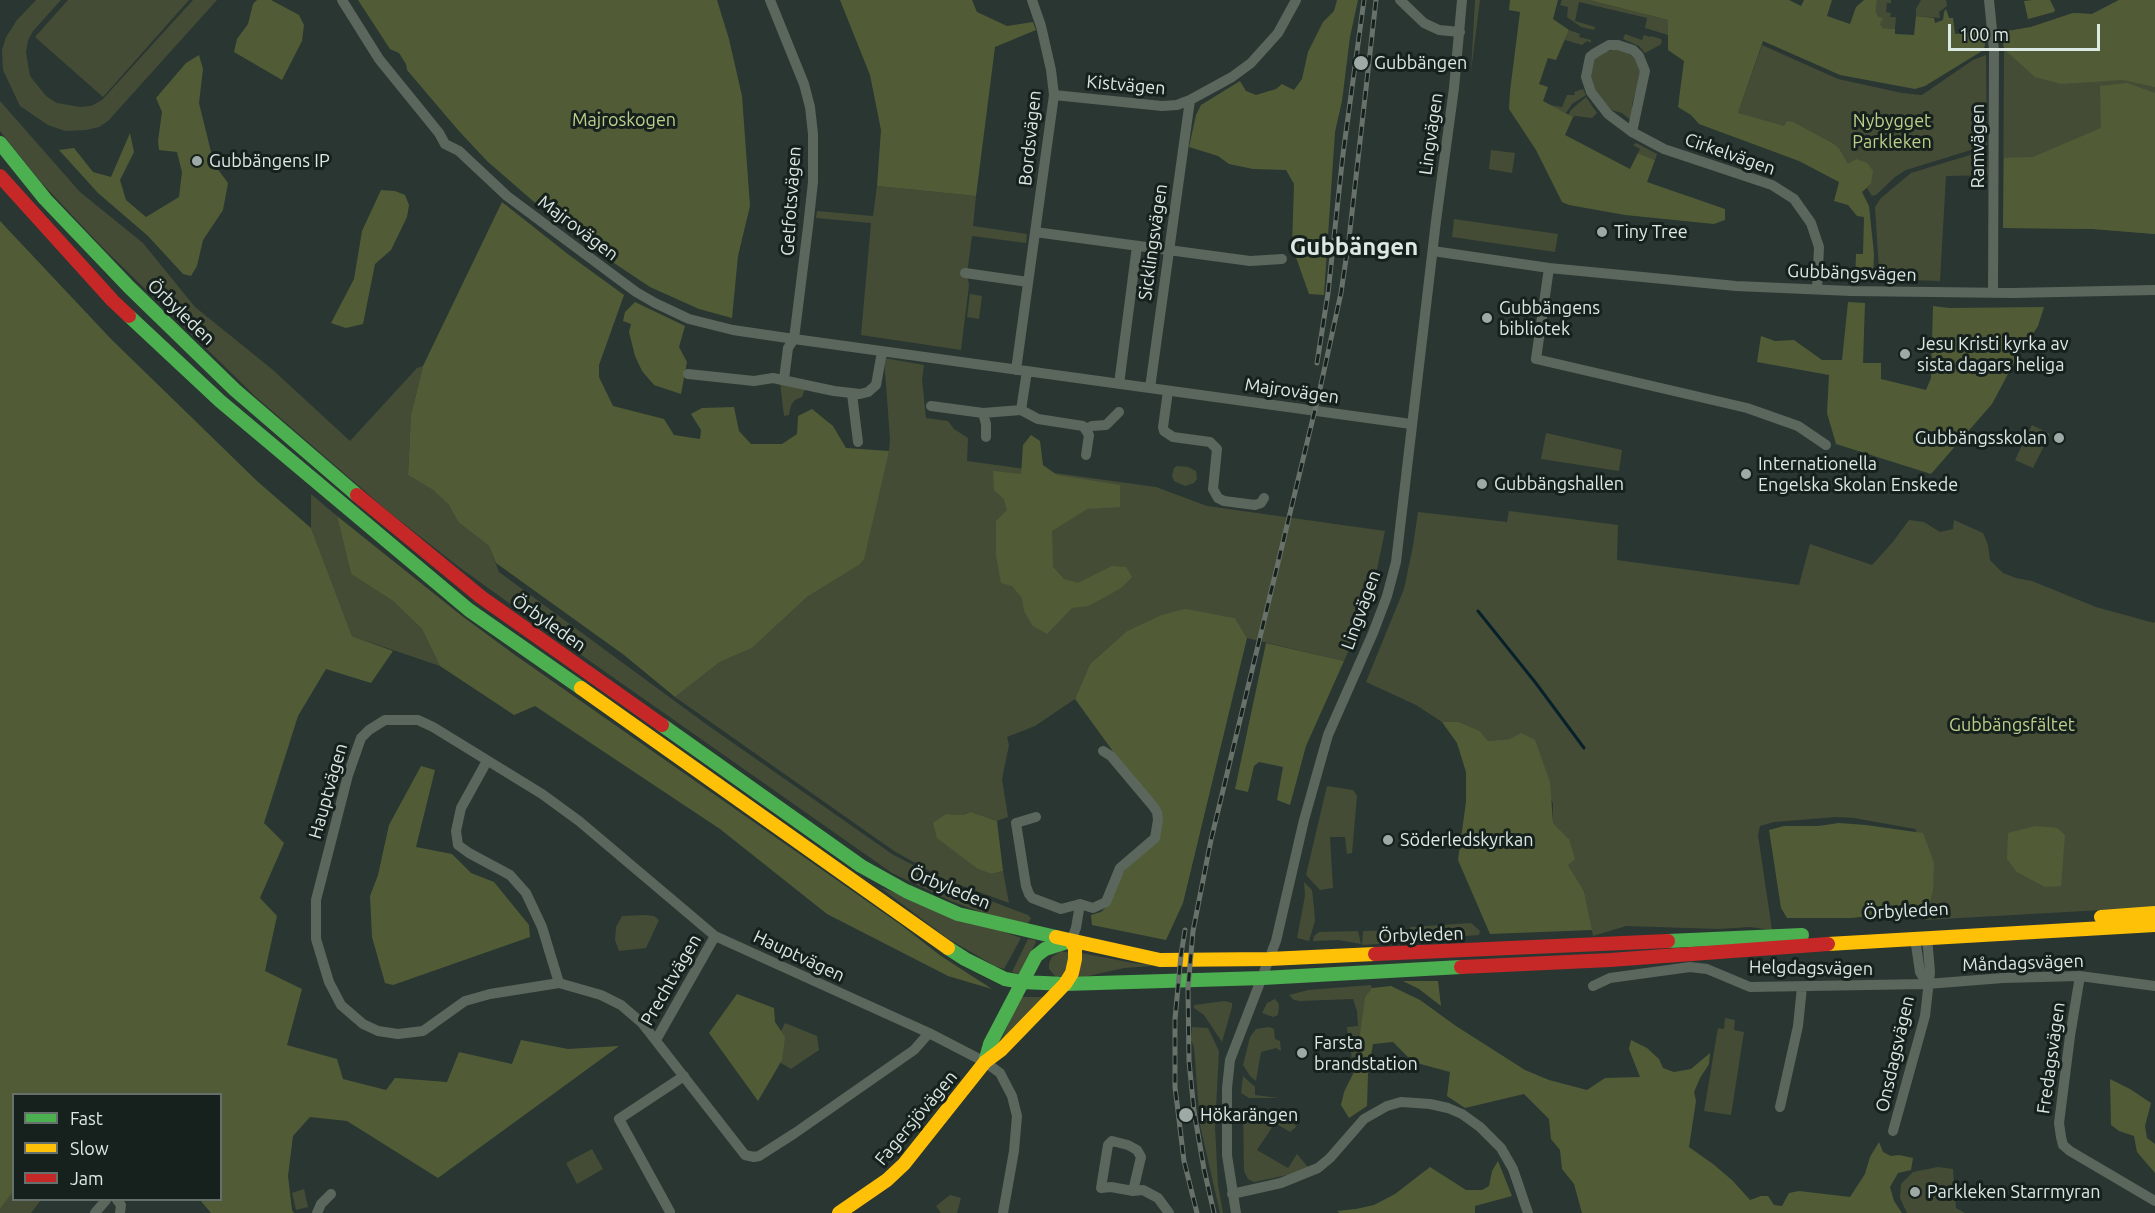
<!DOCTYPE html>
<html>
<head>
<meta charset="utf-8">
<style>
  body { margin:0 }
  #map { position:relative; width:2155px; height:1213px; overflow:hidden; background:#2a3632; font-family:Ubuntu,sans-serif }
  canvas { display:block }
  .legend { position:absolute; left:12px; top:1093px; width:210px; height:108px; box-sizing:border-box; background:#16201d; border:2px solid #65706d; margin:0; padding:8px 10px; list-style:none; font-size:18px; color:#dbe8e4 }
  .legend li { display:flex; align-items:center; gap:12px; height:30px }
  .legend b { width:30px; border:2px solid #65706d }
  .scale { position:absolute; left:1948px; top:24px; width:152px; height:27px; box-sizing:border-box; border:3px solid #dbe8e4; border-top:0; padding-left:8px; font-size:18px; line-height:21px; white-space:nowrap; color:#dbe8e4; -webkit-text-stroke:4px #16201d; paint-order:stroke }
</style>
</head>
<body>
<div id="map">
<canvas width="2155" height="1213"></canvas>
<ul class="legend">
<li><b style="height:8px;background:#4caf50"></b>Fast</li>
<li><b style="height:8px;background:#ffc107"></b>Slow</li>
<li><b style="height:8px;background:#c62828"></b>Jam</li>
</ul>
<div class="scale">100 m</div>
</div>
<script>
const g = document.querySelector('canvas').getContext('2d');
g.lineJoin = 'round';
function paint(path, color) {
  g.fillStyle = color;
  g.fill(path, 'evenodd');
}
function poly(rows) {
  const path = new Path2D();
  for (const r of rows) {
    path.moveTo(r[0], r[1]);
    for (let i = 2; i < r.length; i += 2) path.lineTo(r[i], r[i + 1]);
  }
  return path;
}
function trace(path, color, width, dash) {
  g.strokeStyle = color;
  g.lineWidth = width;
  g.lineCap = dash ? 'butt' : 'round';
  g.setLineDash(dash || []);
  g.stroke(path);
}
function drawText(font, color, halo, rows, align = 'center') {
  g.font = font + ' Ubuntu,sans-serif';
  g.lineWidth = 6;
  g.setLineDash([]);
  g.textBaseline = 'middle';
  g.strokeStyle = halo;
  g.fillStyle = color;
  for (const [text, x, y, turn = 0] of rows) {
    g.save();
    g.translate(x, y);
    g.rotate((+turn || 0) * Math.PI / 180);
    g.textAlign = isNaN(turn) ? turn : align;
    if (halo) g.strokeText(text, 0, 0);
    g.fillText(text, 0, 0);
    g.restore();
  }
}
const green = poly([
  [36,0,61,0,33,31,28,40,26,52,30,76,46,96,57,103,80,107,91,106,102,100,193,0,217,0,108,121,99,127,86,130,65,131,48,125,20,106,3,70,2,50,6,37,17,20],
  [68,0,189,0,103,97,35,37],
  [1475,0,1480,0,1471,71],
  [1562,0,1589,0,1668,20,1668,35,1645,28,1647,18,1579,2,1575,21,1595,27,1594,30,1581,27,1567,17,1568,7,1560,5],
  [1877,0,1891,0,1891,3,1887,3,1886,12,1891,13,1890,17,1896,17,1895,29,1883,28,1880,24,1876,11],
  [1921,0,1946,0,1947,6,1939,12,1940,18,1916,16,1916,9],
  [2119,0,2155,0,2155,234,2093,229,2003,228,2004,49,2002,32,2031,27,2073,13,2092,14],
  [1569,30,1580,34,1579,37,1591,40,1591,43,1587,41,1582,45,1565,40],
  [1625,34,1642,40,1644,35,1650,37,1651,36,1661,39,1662,42,1660,45,1645,53,1639,46,1623,39],
  [1762,45,1838,79,1902,93,1922,95,1973,60,1986,55,1987,145,1906,170,1895,177,1876,195,1872,196,1867,188,1871,184,1848,165,1839,148,1784,126,1772,124,1771,126,1737,116],
  [1615,49,1628,53,1635,59,1640,70,1640,79,1632,104,1632,121,1622,113,1611,110,1595,89,1591,77,1594,61,1600,54],
  [1583,89,1586,95,1572,104,1566,113,1550,105,1562,107,1567,95,1575,95,1574,92],
  [1586,97,1597,113,1592,118,1576,116,1566,119,1571,110],
  [0,101,80,192,143,243,195,307,273,370,350,441,417,368,423,366,411,415,408,475,433,490,449,505,458,522,489,546,499,572,706,724,892,854,954,887,1028,915,1031,918,1029,922,1025,924,983,913,951,901,892,873,577,652,459,567,389,512,256,397,101,246,40,181,0,131],
  [1636,143,1657,154,1655,160,1638,153,1640,149,1633,145],
  [1491,150,1515,153,1512,173,1489,169],
  [1983,151,1987,152,1988,175,1946,176,1940,281,1878,279,1879,270,1875,207,1881,198,1911,173],
  [877,186,976,196,973,226,1027,234,1026,243,972,236,967,274,969,285,961,350,861,335,871,223,816,218,817,211,873,216],
  [1454,219,1558,234,1555,252,1452,237],
  [970,294,982,296,979,319,967,317],
  [884,358,924,365,922,380,926,418,948,421,954,429,968,438,967,461,1156,487,1207,506,1385,531,1370,603,1344,661,1247,638,1235,618,1217,615,1170,613,1127,631,1090,664,1075,699,1035,726,1007,737,1009,745,1002,779,1008,817,997,821,971,812,963,815,946,814,978,869,991,874,1003,871,1009,903,944,879,894,851,675,697,720,662,752,648,807,597,859,565,889,451,890,439],
  [780,382,805,389,802,397,795,400,791,405,789,415,784,416],
  [2032,425,2050,434,2033,468,2015,460],
  [1546,433,1622,450,1619,471,1541,459],
  [1177,466,1188,467,1196,471,1197,479,1194,483,1185,486,1174,481,1172,476,1174,468],
  [311,494,337,516,351,574,393,601,422,629,440,666,352,636,311,528],
  [1509,511,1618,525,1617,560,1799,585,1810,544,1872,565,1892,543,1909,520,1924,522,1940,532,1953,529,1954,520,1983,533,1988,545,1990,560,2003,573,2016,578,2032,581,2096,607,2154,623,2155,621,2155,907,1925,920,1928,897,1921,841,1915,829,1854,818,1836,817,1774,822,1760,826,1758,835,1772,930,1750,927,1718,929,1626,926,1593,936,1584,891,1568,865,1569,839,1553,823,1553,803,1510,739,1488,741,1480,731,1459,722,1442,722,1416,705,1366,682,1404,589,1413,546,1418,512,1507,522],
  [1327,786,1353,790,1357,796,1352,853,1347,854,1345,837,1330,837,1333,888,1320,890,1306,875],
  [1304,882,1312,890,1314,907,1315,921,1309,941,1297,938,1305,896],
  [881,888,902,895,1021,938,1004,969,995,966,947,938],
  [646,915,654,916,659,920,646,948,619,951,615,940,616,927,622,916],
  [1471,923,1480,931,1479,935,1410,940,1410,927],
  [1403,930,1406,932,1406,942,1362,945,1363,931],
  [1358,931,1361,944,1339,940,1313,941,1314,936,1319,932],
  [1028,939,1035,940,1036,942,1019,974,1012,972],
  [1061,951,1070,953,1065,975,1056,977,1049,969,1049,963,1052,957],
  [1081,953,1133,963,1151,965,1151,966,1124,968,1079,978],
  [1371,985,1372,988,1365,997,1357,1060,1352,1061,1351,1052,1348,1050,1347,1027,1358,1026,1357,1011,1353,999,1300,1001,1294,1000,1289,995,1308,990],
  [1020,997,1045,997,1000,1044],
  [1275,999,1279,1004,1278,1015,1273,1017,1262,1013,1267,1003],
  [1225,1001,1232,1003,1232,1007,1222,1042,1204,1015,1194,1008,1194,1005],
  [1725,1018,1735,1020,1734,1030,1744,1032,1731,1115,1704,1111,1718,1028,1724,1029],
  [785,1023,817,1036,819,1050,791,1069,769,1056],
  [1192,1027,1208,1028,1219,1051,1215,1127,1218,1185,1223,1213,1220,1213,1200,1125,1194,1047,1191,1040],
  [1269,1027,1274,1029,1275,1039,1280,1041,1281,1051,1276,1048,1261,1052,1256,1081,1250,1076,1243,1065,1250,1037,1256,1029],
  [1243,1076,1255,1087,1255,1095,1279,1098,1249,1098,1241,1093],
  [1280,1110,1294,1111,1292,1116,1296,1127,1290,1132,1275,1123,1257,1150,1288,1168,1297,1154,1308,1167,1302,1172,1254,1182,1248,1179,1244,1171,1243,1111],
  [592,1149,603,1169,577,1184,566,1163],
  [1938,1167,1953,1169,1956,1208,1965,1213,1907,1213,1900,1198,1901,1184,1913,1172],
  [304,1189,308,1207,296,1210,292,1193],
  [13,1192,14,1200,41,1200,31,1213,0,1213,0,1209],
  [950,1195,961,1198,957,1213,941,1213,936,1206]
]);
const forest = poly([
  [257,0,271,0,299,15,304,25,302,41,282,80,234,52,237,39,248,24,253,4],
  [358,0,717,0,729,39,742,96,750,206,738,256,732,318,699,309,650,287,611,261,533,201,487,161,458,130,407,70,406,64,399,53,390,49],
  [840,0,972,0,977,12,1007,26,1033,22,1036,30,995,47,976,196,877,186,881,130,870,75],
  [1337,0,1358,0,1350,37,1342,101,1335,132,1324,295,1309,294,1292,246,1294,184,1286,170,1253,169,1229,164,1218,156,1189,147,1196,115,1201,105,1240,81,1246,91,1256,95,1276,89,1282,84,1294,90,1302,79,1308,52,1323,22,1334,11],
  [1510,0,1558,0,1553,19,1569,30,1556,60,1548,58,1539,84,1548,87,1543,101,1573,117,1565,135,1630,169,1638,153,1655,160,1647,182,1725,209,1725,220,1714,224,1625,215,1569,205,1562,202,1536,150,1509,109,1510,91,1520,12,1509,10],
  [1589,0,1789,0,1801,6,1804,0,1832,0,1827,16,1850,24,1856,7,1864,0,1877,0,1876,11,1878,17,1883,18,1880,24,1883,28,1895,29,1895,34,1914,35,1916,16,1934,18,1935,23,1943,20,1944,12,1946,9,1949,18,1953,18,1955,34,1984,31,1985,46,1982,51,1925,86,1915,89,1840,75,1763,41,1738,113,1784,126,1787,121,1793,122,1832,143,1839,148,1848,164,1856,159,1867,163,1873,171,1871,184,1862,192,1869,206,1874,254,1873,280,1855,282,1856,254,1863,254,1864,217,1857,216,1848,205,1834,201,1839,182,1799,161,1699,124,1691,115,1678,107,1684,61,1668,50,1668,20],
  [2032,0,2050,0,2055,10,2054,12,2028,19,2024,1],
  [2119,0,2155,0,2155,87,2123,80,2061,84,2035,77,2004,49,2002,32,2031,27,2073,13,2092,14],
  [199,55,203,69,199,103,214,164,228,183,223,210,203,240,197,266,191,276,183,274,148,236,98,193,59,150,74,148,93,172,111,177,130,133,134,152,120,180,126,200,146,217,179,197,182,172,177,152,159,150,158,141,162,112,156,98,186,63],
  [2127,83,2155,93,2155,234,2093,229,2003,228,2004,158,2033,157,2101,128,2100,86],
  [381,190,395,191,405,195,409,205,407,217,391,250,375,264,363,324,346,328,331,323,354,279,362,231],
  [502,202,569,255,624,295,599,365,599,377,613,406,664,419,674,435,700,439,701,430,691,414,702,408,734,407,739,431,751,444,782,444,797,434,798,416,812,409,833,426,846,448,889,451,864,559,859,565,807,597,752,648,720,662,675,697,624,655,496,563,489,546,458,522,449,505,433,490,408,475,411,415,423,366],
  [0,221,111,339,257,481,311,528,352,636,393,651,371,683,326,669,298,716,264,823,284,843,260,898,277,916,265,971,302,989,287,1045,337,1059,343,1079,386,1090,395,1078,447,1082,459,1052,512,1064,521,1040,568,1049,619,1046,438,1178,347,1121,310,1117,293,1136,288,1176,292,1210,294,1213,211,1213,200,1200,220,1200,220,1094,14,1094,13,1192,0,1209],
  [635,302,685,326,679,347,687,362,681,394,654,385,642,371,635,356,629,332,631,324,623,321,625,312],
  [1848,302,1865,303,1863,363,1881,363,1881,379,1926,390,1931,378,1933,306,1949,308,2044,307,2038,326,2016,359,1992,404,1931,474,1836,444,1827,413,1829,375,1757,362,1761,336,1775,341,1794,340,1822,360,1842,360],
  [1031,435,1040,441,1043,465,1057,475,1120,485,1120,507,1087,509,1052,531,1053,567,1064,579,1078,583,1112,566,1126,567,1132,577,1121,588,1105,597,1088,606,1072,608,1047,634,1033,626,1024,611,1022,598,1012,586,1001,583,996,555,996,521,1007,510,1004,499,994,490,993,471,1021,474,1023,445],
  [337,516,462,616,515,655,901,925,941,956,992,989,948,976,827,914,720,829,535,706,514,715,440,666,422,629,393,601,351,574],
  [1185,609,1235,618,1247,638,1183,903,1166,940,1092,925,1091,915,1101,912,1107,906,1119,876,1150,846,1160,816,1075,699,1090,664,1127,631,1162,615],
  [1266,643,1344,661,1306,746,1290,805,1277,800,1283,767,1259,762,1254,766,1248,792,1235,789],
  [1442,722,1459,722,1480,731,1488,741,1510,739,1521,733,1535,740,1550,782,1553,823,1569,839,1575,859,1568,865,1584,891,1592,930,1490,934,1458,860,1466,802,1466,772,1457,743],
  [421,766,435,770,416,847,452,854,471,873,494,882,529,925,530,937,393,985,385,983,372,937,370,896,378,875,389,825],
  [971,812,997,821,1003,871,991,874,978,869,937,838,933,823,946,814,963,815],
  [1839,823,1866,825,1923,833,1934,863,1933,890,1928,910,1851,918,1787,918,1781,908,1769,830,1784,826,1818,826],
  [2035,826,2057,828,2065,835,2061,886,2045,887,2017,872,2007,859,2008,833],
  [1403,981,1438,981,1441,1006,1419,989],
  [1391,986,1420,1000,1456,1026,1525,1070,1549,1080,1587,1090,1605,1078,1640,1077,1629,1049,1631,1040,1647,1048,1659,1059,1663,1068,1674,1072,1691,1069,1710,1053,1709,1064,1700,1078,1694,1092,1696,1101,1689,1147,1713,1164,1733,1181,1750,1200,1761,1196,1768,1196,1774,1205,1782,1206,1789,1193,1799,1191,1850,1197,1865,1174,1870,1157,1879,1142,1883,1152,1891,1156,1899,1155,1913,1158,1911,1170,1898,1173,1890,1187,1894,1201,1902,1213,1582,1213,1574,1184,1562,1169,1560,1150,1551,1139,1549,1119,1524,1094,1465,1108,1447,1096,1450,1072,1413,1062,1393,1042,1373,1044,1368,1074,1367,1106,1349,1118,1341,1105,1344,1092,1355,1070,1365,997,1372,988],
  [737,994,774,1008,775,1022,785,1037,782,1060,758,1101,709,1033],
  [2110,1079,2130,1089,2151,1103,2145,1126,2147,1138,2155,1144,2155,1173,2137,1152,2134,1136,2119,1131,2111,1125],
  [1498,1161,1512,1196,1475,1206,1475,1213,1340,1213,1337,1211,1356,1209,1374,1205,1395,1194,1430,1167,1466,1190,1482,1190,1489,1186,1492,1171]
]);
const stream = poly([
  [1478,611,1535,682,1584,748]
]);
const street = poly([
  [342,0,379,59,439,133,445,144,459,151,507,196,636,292,655,303,689,319,733,330,794,339,1411,424],
  [770,0,804,84,810,107,813,134,813,182,808,227,794,339,788,348,784,379],
  [1400,0,1424,23,1439,30,1460,32],
  [1989,0,1994,50,1993,293],
  [1054,95,1162,106,1177,105,1190,100,1232,77,1251,63,1278,33,1296,0],
  [1632,132,1645,71,1639,56,1633,50,1618,45,1609,45,1595,53,1590,57,1586,77,1591,92,1608,114,1632,132,1664,149,1772,185,1794,199,1811,223,1819,247,1817,289],
  [1035,232,1250,261,1282,259],
  [1433,251,1549,268,1736,286,1851,291,2012,293,2155,290],
  [1549,268,1536,359,1747,408,1798,426,1826,445],
  [965,273,1028,282],
  [1016,370,1054,95,1051,70,1041,26,1032,0],
  [688,374,754,381,773,378,834,391,860,394,868,392,876,385,882,352],
  [1119,384,1137,246],
  [1150,388,1190,100],
  [1168,391,1163,427,1164,431,1173,437,1210,442,1217,449,1213,489,1218,498,1224,501,1255,505,1261,503,1264,498],
  [852,394,858,442],
  [931,406,983,413,1021,410,1038,419,1083,426,1089,435,1086,455],
  [1021,410,1027,371],
  [983,413,986,424,986,437],
  [1086,429,1092,426,1106,425,1119,412],
  [487,761,461,808,456,831,458,845,469,853,510,875,526,893,542,927,559,983],
  [1036,817,1016,823,1026,886,1029,894,1032,898,1061,909,1080,904,1093,908,1106,902,1120,868,1155,838,1158,820,1157,812,1153,806,1111,756,1103,751],
  [1915,938,1920,972,1927,984],
  [1071,941,1076,928,1080,904],
  [2080,976,2070,1036,2059,1123,2061,1137,2063,1145,2070,1151,2155,1201],
  [1593,986,1610,978,1690,967,1707,969,1750,987,1927,984,2003,978,2080,976,2155,986],
  [929,1033,914,1050,795,1133,759,1156,754,1157,745,1155,642,1023,621,1005,601,995,559,983,490,994,465,1001,423,1031,398,1034,378,1031,363,1024,341,1005,329,982,316,939,316,900,348,775,361,738,369,730,385,720,418,720,433,727,542,794,579,821,715,936,929,1033,985,1062,1000,1073,1012,1096,1017,1116,1014,1151,1003,1213],
  [656,1040,715,936],
  [1780,1107,1798,1026,1802,987],
  [1893,1131,1925,1016,1930,972,1927,937],
  [1133,1191,1141,1157,1137,1150,1128,1145,1112,1141,1108,1145,1101,1188,1111,1187,1133,1191,1143,1190,1158,1198,1169,1213],
  [1232,1194,1281,1183,1318,1168,1330,1158,1364,1119,1387,1106,1401,1102,1430,1104,1448,1108,1462,1114,1480,1127,1501,1148,1513,1169,1528,1213],
  [117,1200,121,1205,120,1213],
  [670,1212,619,1119,684,1076],
  [95,1213,106,1200],
  [317,1213,321,1204,331,1194],
  [1236,1213,1227,1155,1227,1088,1230,1060,1276,941,1304,820,1328,735,1373,633,1387,596,1396,562,1436,221,1454,88,1462,0]
]);
const fast = poly([
  [0,143,45,199,129,287,235,390,357,495],
  [129,316,220,401,469,610,581,688],
  [662,725,861,866,906,891,958,914,1056,937],
  [1668,941,1802,935],
  [948,948,965,959,1005,979,1022,982,1065,984,1263,978,1461,967],
  [985,1062,990,1044,1036,956,1045,949,1070,941]
]);
const slow = poly([
  [581,688,948,948],
  [2101,917,2155,913],
  [1056,937,1160,960,1269,959,1375,954],
  [1828,944,2155,925],
  [839,1213,887,1180,904,1164,985,1062,1001,1050,1065,984,1072,973,1075,959,1075,948,1071,941]
]);
const jam = poly([
  [0,176,113,301,129,316],
  [357,495,481,597,662,725],
  [1375,954,1668,941],
  [1461,967,1610,960,1828,944]
]);
const rail = poly([
  [1317,363,1328,293,1343,154,1364,0],
  [1185,930,1181,955,1175,1019,1175,1087,1184,1161,1197,1213],
  [1214,1213,1204,1169,1194,1111,1189,1061,1188,988,1193,931,1211,840,1320,389,1341,293,1349,239,1376,0]
]);
const markers = [
  [1361,63,8,"#9daaa6"],
  [197,161,6,"#9daaa6"],
  [1602,232,6,"#9daaa6"],
  [1487,318,6,"#9daaa6"],
  [1905,354,6,"#9daaa6"],
  [2059,438,6,"#9daaa6"],
  [1746,474,6,"#9daaa6"],
  [1482,484,6,"#9daaa6"],
  [1388,840,6,"#9daaa6"],
  [1302,1053,6,"#9daaa6"],
  [1186,1115,8,"#9daaa6"],
  [1915,1192,6,"#9daaa6"]
];
const poiNames = [
  ["Gubbängen",1374,63],
  ["Gubbängens IP",209,161],
  ["Tiny Tree",1614,232],
  ["Gubbängens",1499,308],
  ["bibliotek",1499,329],
  ["Jesu Kristi kyrka av",1917,344],
  ["sista dagars heliga",1917,365],
  ["Gubbängsskolan",2047,438,"right"],
  ["Internationella",1758,464],
  ["Engelska Skolan Enskede",1758,485],
  ["Gubbängshallen",1494,484],
  ["Söderledskyrkan",1400,840],
  ["Farsta",1314,1043],
  ["brandstation",1314,1064],
  ["Hökarängen",1200,1115],
  ["Parkleken Starrmyran",1927,1192]
];
const streetNames = [
  ["Kistvägen",1126,85,5],
  ["Lingvägen",1431,134,-82],
  ["Bordsvägen",1030,138,-84],
  ["Ramvägen",1978,146,-90],
  ["Cirkelvägen",1730,154,19],
  ["Getfotsvägen",791,201,-86],
  ["Majrovägen",578,228,37],
  ["Sicklingsvägen",1153,242,-82],
  ["Gubbängsvägen",1852,273,2],
  ["Örbyleden",181,312,44],
  ["Majrovägen",1292,391,8],
  ["Lingvägen",1361,610,-70],
  ["Örbyleden",549,623,35],
  ["Hauptvägen",328,791,-74],
  ["Örbyleden",950,888,22],
  ["Örbyleden",1906,911,-3],
  ["Örbyleden",1421,935,-2],
  ["Hauptvägen",799,956,25],
  ["Måndagsvägen",2023,963,-2],
  ["Helgdagsvägen",1811,968,1],
  ["Prechtvägen",671,980,-60],
  ["Onsdagsvägen",1895,1054,-77],
  ["Fredagsvägen",2051,1058,-82],
  ["Fagersjövägen",916,1118,-50]
];
const parkNames = [
  ["Majroskogen",624,120],
  ["Nybygget",1892,121],
  ["Parkleken",1892,142],
  ["Gubbängsfältet",2012,725]
];
const districtNames = [
  ["Gubbängen",1354,247]
];
paint(green, '#454c36');
paint(forest, '#515c37');
trace(stream, '#062129', 3);
trace(street, '#5b665c', 10);
trace(fast, '#4caf50', 14);
trace(slow, '#ffc107', 14);
trace(jam, '#c62828', 14);
trace(rail, '#68726b', 5);
trace(rail, '#16201d', 3, [9]);
for (const [x, y, r, color] of markers) {
  const dot = new Path2D();
  dot.arc(x, y, r, 0, 2 * Math.PI);
  g.fillStyle = color;
  g.fill(dot);
  trace(dot, '#16201d', 2);
}
drawText('18px', '#dbe8e4', '#16201d', poiNames, 'left');
drawText('18px', '#dbe8e4', '#16201d', streetNames);
drawText('18px', '#bdd08a', '#16201d', parkNames);
drawText('bold 24px', '#dbe8e4', '#16201d', districtNames);
</script>
</body>
</html>
